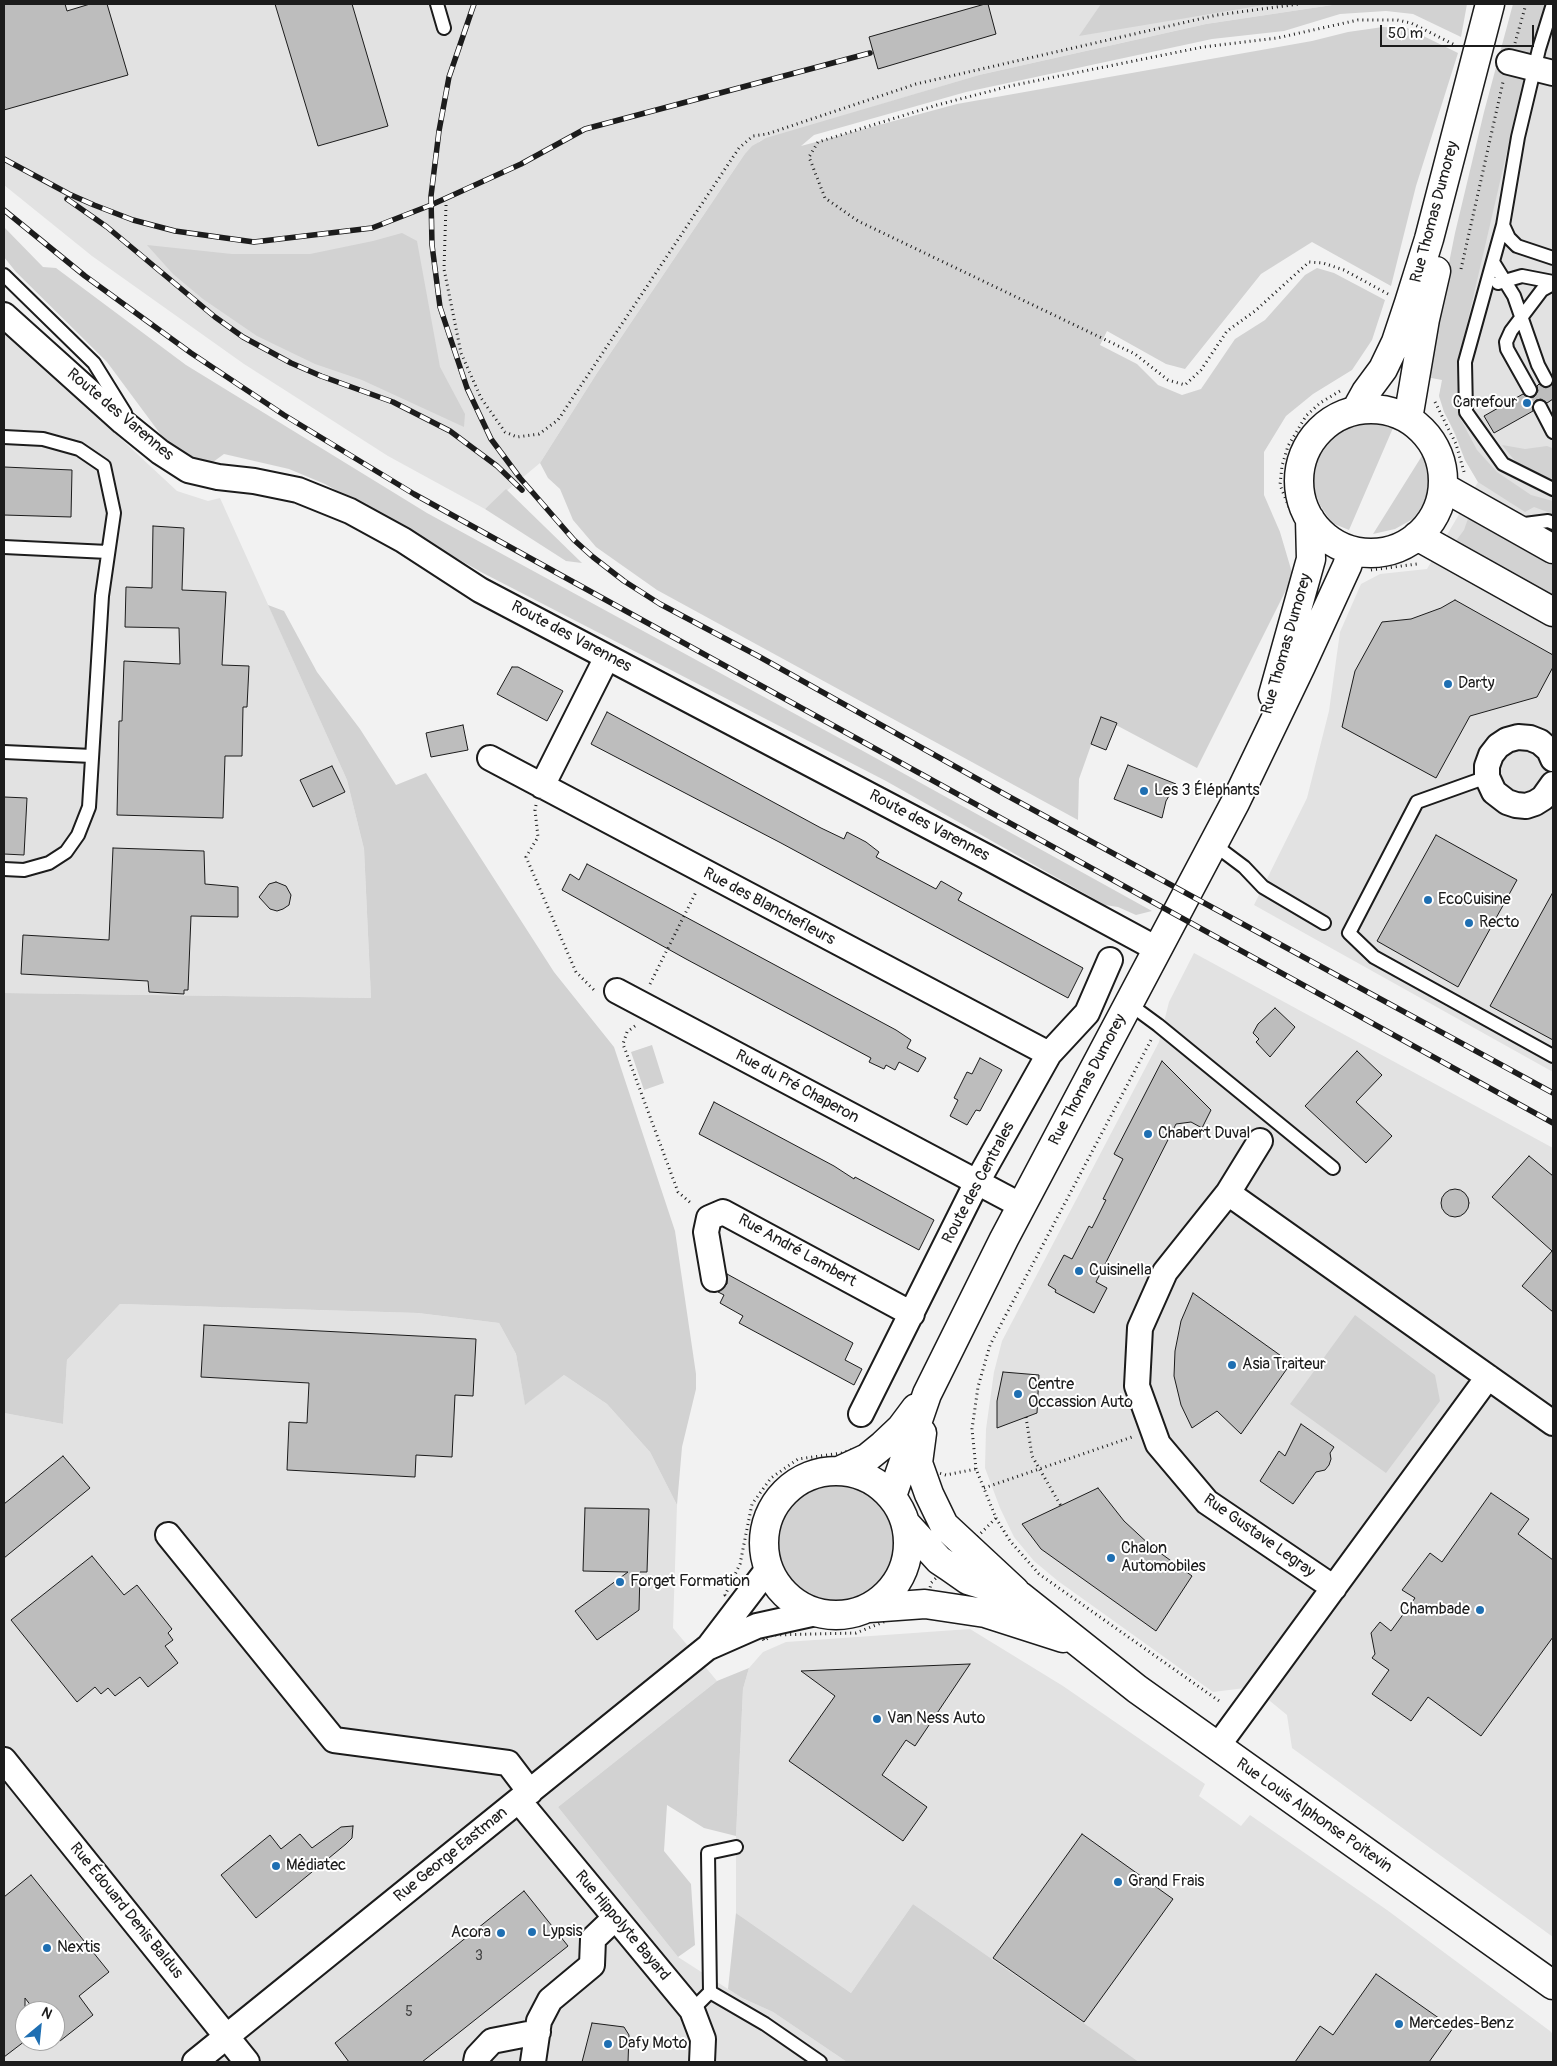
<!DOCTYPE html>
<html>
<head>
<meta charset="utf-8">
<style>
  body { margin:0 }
  #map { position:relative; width:1557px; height:2066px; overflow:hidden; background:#f2f2f2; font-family:Pangolin,sans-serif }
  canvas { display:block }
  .frame { position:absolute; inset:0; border:5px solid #1c1c1c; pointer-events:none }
  .north { position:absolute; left:15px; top:2001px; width:50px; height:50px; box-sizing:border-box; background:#fff; border:1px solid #a4a4a4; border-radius:50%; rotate:28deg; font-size:14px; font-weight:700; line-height:20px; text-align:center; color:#1c1c1c }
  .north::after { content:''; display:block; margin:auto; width:18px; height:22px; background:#1f6fb2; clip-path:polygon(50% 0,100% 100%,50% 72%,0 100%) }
  .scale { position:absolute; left:1380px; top:25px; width:154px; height:22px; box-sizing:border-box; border:2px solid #1c1c1c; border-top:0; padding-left:6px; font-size:15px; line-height:18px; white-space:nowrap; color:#1c1c1c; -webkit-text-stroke:4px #fff; paint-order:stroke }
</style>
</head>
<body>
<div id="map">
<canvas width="1557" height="2066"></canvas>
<div class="frame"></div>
<div class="north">N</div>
<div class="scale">50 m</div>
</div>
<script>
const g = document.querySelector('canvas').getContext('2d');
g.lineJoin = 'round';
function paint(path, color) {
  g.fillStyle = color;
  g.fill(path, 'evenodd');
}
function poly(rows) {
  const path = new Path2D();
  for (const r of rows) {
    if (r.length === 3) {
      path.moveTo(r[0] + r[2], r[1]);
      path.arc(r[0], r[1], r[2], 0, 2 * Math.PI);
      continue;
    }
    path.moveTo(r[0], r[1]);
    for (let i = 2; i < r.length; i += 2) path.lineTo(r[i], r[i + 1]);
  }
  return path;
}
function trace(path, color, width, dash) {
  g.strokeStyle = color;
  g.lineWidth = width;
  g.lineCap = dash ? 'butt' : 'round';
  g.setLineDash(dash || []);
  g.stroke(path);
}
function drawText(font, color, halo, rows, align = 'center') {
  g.font = font + ' Pangolin,sans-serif';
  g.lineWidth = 4;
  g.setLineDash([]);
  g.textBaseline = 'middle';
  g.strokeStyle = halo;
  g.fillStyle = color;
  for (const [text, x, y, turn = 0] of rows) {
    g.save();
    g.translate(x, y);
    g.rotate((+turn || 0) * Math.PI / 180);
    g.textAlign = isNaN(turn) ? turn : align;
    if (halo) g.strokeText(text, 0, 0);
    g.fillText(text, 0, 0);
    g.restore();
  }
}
const built = poly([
  [4,4,1339,4,1206,24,979,75,760,141,744,155,597,373,540,463,485,509,388,456,244,364,92,256,4,185],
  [1531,4,1553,4,1553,1072,1254,905,1307,798,1329,711,1340,632,1361,584,1380,574,1427,569,1478,482,1465,460,1439,396],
  [4,330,177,491,208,501,220,498,347,780,364,849,371,998,4,993],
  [1194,953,1553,1148,1553,1937,1292,1748,1287,1715,1253,1687,1213,1692,1058,1581,1034,1561,1014,1537,1000,1508,985,1468,986,1429,994,1372,1002,1341,1159,1042,1169,1002],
  [120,1304,418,1313,499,1323,516,1354,525,1404,564,1375,607,1404,650,1452,677,1505,673,1628,717,1681,558,1807,678,1957,742,1998,773,2012,847,2062,4,2062,4,1413,63,1424,67,1360],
  [25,2011,55,2011,55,2041,25,2041],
  [970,1629,1063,1686,1205,1784,1199,1796,1241,1826,1250,1815,1387,1910,1550,2031,1553,2034,1553,2062,1139,2062,913,1904,851,1993,736,1913,736,1836,743,1689,749,1668,763,1652,786,1642]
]);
const green = poly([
  [1101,4,1270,4,1079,36],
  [1339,4,1467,4,1461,37,1413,14,1386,11,1340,14,1284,31,1212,39,966,92,814,135,801,146,957,104,1312,41,1348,32,1383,27,1407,28,1458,53,1416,186,1391,286,1312,242,1261,274,1185,369,1166,364,1107,331,1100,345,1137,364,1158,385,1182,395,1201,389,1235,339,1265,320,1305,275,1317,268,1334,273,1385,300,1372,340,1352,370,1313,394,1286,416,1264,452,1264,495,1280,532,1293,576,1197,768,1101,717,1079,779,1078,820,657,590,596,547,573,520,560,489,548,478,540,463,597,373,744,155,752,146,766,138,979,75,1206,24],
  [1513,4,1547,4,1515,117,1457,367,1459,416,1477,450,1497,472,1531,495,1553,501,1553,514,1534,507,1525,512,1478,482,1465,460,1455,433,1444,412,1439,396,1442,380,1426,377,1455,233,1484,112],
  [4,227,43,267,56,268,186,365,427,513,863,751,1152,911,1136,915,1118,907,1105,905,886,781,481,572,325,484,289,469,224,454,213,462,198,460,170,447,107,362,16,272,4,257],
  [402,233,417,241,440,367,465,414,464,427,362,380,315,364,257,336,203,299,173,274,147,245,232,254,310,254,373,241],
  [1366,416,1396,421,1349,530,1332,523,1320,505,1314,489,1313,463,1322,438,1340,422],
  [1502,445,1525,449,1547,446,1552,448,1553,479,1539,475,1515,461],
  [1425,451,1429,480,1425,502,1413,519,1395,529,1373,534],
  [506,489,582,563,566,561,485,509],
  [1470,513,1553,558,1553,600,1453,545,1464,530],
  [268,605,284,611,317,672,360,729,396,785,426,773,554,972,614,1047,675,1231,696,1374,696,1389,682,1447,677,1505,650,1452,607,1404,564,1375,525,1405,516,1354,499,1323,418,1313,120,1304,67,1360,63,1424,4,1413,4,993,371,998,364,849,347,780],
  [652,1045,664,1083,644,1090,631,1052],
  [1355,1315,1435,1375,1440,1401,1386,1473,1290,1404],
  [837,1546,60],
  [749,1668,743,1689,736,1836,704,1828,667,1805,664,1851,691,1884,695,1945,678,1957,558,1807,717,1681],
  [913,1904,1098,2033,1139,2062,847,2062,773,2012,742,1998,728,1989,736,1913,851,1993]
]);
const building = poly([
  [4,4,65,4,67,11,90,4,107,4,128,75,4,110,4,4],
  [275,4,352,4,388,126,318,146,275,4],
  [985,4,988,4,996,34,878,69,869,37,985,4],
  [1553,383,1553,399,1547,403,1541,399,1536,400,1532,406,1533,411,1494,433,1484,416,1523,394,1529,398,1534,397,1538,391,1537,386,1539,384,1546,388,1553,383],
  [4,467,72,470,71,517,4,515,4,467],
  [153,526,184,528,182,590,226,592,222,665,249,666,247,707,243,707,242,756,225,756,223,818,117,815,119,721,122,721,124,661,180,664,179,628,125,627,126,587,152,588,153,526],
  [1455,600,1553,655,1553,667,1537,697,1470,716,1436,778,1342,727,1355,671,1382,622,1411,619,1441,608,1455,600],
  [512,667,518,667,563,691,547,721,497,694,512,667],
  [607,712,821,828,844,839,847,832,866,842,879,852,876,857,936,889,941,881,962,893,958,900,1083,968,1068,998,781,843,591,744,607,712],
  [1101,717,1117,723,1106,750,1091,744,1101,717],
  [463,725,468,750,431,757,426,733,463,725],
  [1128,765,1176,784,1166,801,1162,818,1114,799,1128,765],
  [332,766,345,792,313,807,300,780,332,766],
  [4,797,27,798,24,855,4,854,4,797],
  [1436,835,1517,880,1458,987,1377,941,1436,835],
  [113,848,204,851,205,884,238,887,238,917,191,916,188,990,184,990,184,994,149,992,148,981,21,974,23,935,109,940,113,848],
  [587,864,896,1030,911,1040,907,1048,926,1058,918,1072,899,1062,895,1070,886,1065,884,1069,869,1062,871,1058,686,959,562,890,570,874,579,880,587,864],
  [276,882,286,886,291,895,289,905,283,909,277,911,270,909,259,897,269,884,276,882],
  [1553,892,1553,1040,1490,1006,1553,892],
  [1275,1008,1295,1027,1270,1057,1256,1042,1259,1039,1253,1033,1258,1024,1275,1008],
  [1357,1051,1382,1075,1356,1102,1392,1136,1366,1163,1305,1106,1357,1051],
  [980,1058,1002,1070,980,1111,976,1110,967,1125,950,1116,958,1100,954,1098,967,1072,972,1074,980,1058],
  [1162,1061,1211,1110,1202,1128,1191,1122,1176,1124,1096,1282,1107,1288,1094,1313,1055,1292,1056,1290,1048,1285,1064,1255,1072,1259,1089,1226,1092,1228,1106,1200,1103,1199,1123,1159,1114,1154,1162,1061],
  [714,1102,834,1166,854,1179,855,1177,934,1220,919,1250,699,1134,714,1102],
  [1529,1156,1553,1176,1553,1312,1522,1286,1552,1251,1492,1197,1529,1156],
  [1455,1203,14],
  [727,1274,853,1343,845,1360,862,1369,854,1385,739,1323,743,1316,720,1303,724,1295,718,1292,727,1284,727,1274],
  [1193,1293,1291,1363,1241,1434,1217,1411,1192,1428,1181,1405,1174,1376,1175,1351,1181,1321,1193,1293],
  [204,1325,476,1339,473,1396,455,1395,452,1457,416,1455,415,1477,287,1470,289,1422,307,1423,309,1383,201,1377,204,1325],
  [1003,1372,1039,1375,1037,1413,997,1428,997,1401,1003,1372],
  [1301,1424,1334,1447,1330,1453,1331,1459,1329,1465,1325,1470,1316,1472,1293,1504,1260,1481,1279,1451,1285,1456,1301,1424],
  [63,1456,90,1488,4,1558,4,1504,63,1456],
  [1098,1488,1124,1521,1152,1547,1192,1576,1156,1631,1041,1549,1022,1524,1098,1488],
  [1491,1493,1529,1519,1518,1534,1553,1560,1553,1637,1481,1736,1428,1697,1411,1721,1372,1694,1389,1670,1372,1658,1375,1654,1371,1633,1380,1622,1391,1631,1415,1598,1402,1590,1430,1553,1442,1562,1491,1493],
  [585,1508,649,1509,647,1572,640,1572,639,1610,597,1640,575,1611,628,1572,583,1571,585,1508],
  [92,1556,124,1595,137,1585,172,1629,168,1633,173,1640,165,1646,178,1663,148,1687,140,1677,115,1696,108,1688,101,1694,95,1687,77,1702,11,1620,92,1556],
  [970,1664,915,1746,906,1740,882,1775,927,1807,903,1841,789,1761,835,1696,801,1671,970,1664],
  [353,1826,352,1838,346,1844,256,1918,221,1875,270,1835,281,1849,300,1834,312,1848,341,1827,353,1826],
  [1082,1834,1173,1899,1084,2022,993,1958,1082,1834],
  [31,1875,109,1972,79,1996,93,2015,60,2041,55,2035,55,2011,35,2011,25,1998,25,2041,4,2057,4,1897,31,1875],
  [524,1891,568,1946,422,2062,349,2062,335,2043,524,1891],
  [1376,1974,1453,2028,1429,2062,1295,2062,1320,2026,1333,2035,1376,1974],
  [592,2023,624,2027,629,2035,628,2062,582,2062,592,2023]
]);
const path = poly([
  [1515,43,1526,4],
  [446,205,444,269,461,353,481,398,505,432,517,437,539,434,558,420,739,148,753,136,767,134,916,84,1217,15,1299,4],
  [1461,269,1503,82],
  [1388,294,1344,270,1323,263,1309,262,1255,311,1227,331,1201,370,1185,385,1168,380,1135,354,858,221,825,198,809,157,818,142,937,105,1010,86,1203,47,1277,38,1358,20,1397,20,1411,23,1455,45],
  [1435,402,1456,444,1464,472],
  [1289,507,1280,485,1282,466,1288,446,1306,416,1320,403,1340,391],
  [1371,570,1417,564],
  [536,805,535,810,538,837,526,857,576,972,596,992],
  [650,984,696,892],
  [635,1026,627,1032,623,1044,678,1192,692,1204],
  [1026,1417,1032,1456,1061,1506],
  [873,1443,878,1449,903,1463,946,1475,976,1469,996,1518,931,1583,925,1614,891,1619,856,1633,772,1635,764,1641,757,1626,740,1605,725,1595,740,1564,752,1504,771,1478,798,1459,842,1453,873,1443],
  [976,1469,972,1429,978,1387,990,1345,1151,1040],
  [984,1488,1132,1437],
  [996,1518,1010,1541,1039,1574,1222,1703]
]);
const lane = poly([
  [437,4,444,28],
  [1553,4,1539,49,1518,137,1503,225,1465,362,1466,412,1503,464,1553,489],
  [1503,225,1509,238,1517,246,1553,258],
  [1493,262,1514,296,1538,365,1546,380],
  [4,275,94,363,125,413],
  [1498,283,1522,276,1553,282],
  [1530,390,1507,349,1506,342,1511,331,1542,290,1553,284],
  [1540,407,1553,432],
  [4,437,43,439,79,449,104,466,114,513,102,596,89,807,78,835,66,852,49,863,24,870,4,869],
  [1517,525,1548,521,1553,523],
  [4,547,108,552],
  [4,752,92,756],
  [1487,777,1417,802,1349,933,1374,957,1553,1056],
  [1212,843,1244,867,1263,887,1324,923],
  [1128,1003,1158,1025,1333,1168],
  [710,1992,765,2024,820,2062],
  [692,2010,710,1992,708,1853,736,1847]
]);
const street = poly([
  [1509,62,1553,73],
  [4,315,123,422,160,452,188,470,218,477,254,481,298,490,350,511,403,540,480,590,987,857,1157,949],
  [490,758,1049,1054],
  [1553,759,1549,750,1540,742,1530,738,1518,737,1507,740,1498,746,1491,755,1487,766,1487,777,1494,792,1507,802,1516,805,1526,806,1535,803,1543,798,1553,784],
  [542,786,607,657],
  [617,991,1022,1206],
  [1260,1141,1228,1193,1165,1272,1140,1328,1137,1386,1158,1444,1207,1502,1334,1588],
  [1228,1193,1553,1423],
  [714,1279,706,1232,709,1218,723,1212,912,1314],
  [861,1414,977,1182,1049,1054,1087,1013,1110,960],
  [168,1535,334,1740,508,1763,530,1792],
  [710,1645,768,1569],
  [1217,1747,1488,1377],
  [4,1760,247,2062],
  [519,1801,692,2010,703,2039,702,2062],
  [195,2062,707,1648,757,1626,816,1613],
  [476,2062,477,2057,492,2041,538,2032],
  [533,2062,539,2021,550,2000,592,1965,593,1939,615,1918]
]);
const secondary = poly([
  [1371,481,72],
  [1356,410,1366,392,1383,369,1396,342,1409,303,1429,239,1490,4],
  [1408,419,1425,319,1436,271],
  [1443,487,1553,549],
  [1417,536,1553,612],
  [1273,695,1311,559,1310,519],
  [922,1433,918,1463,929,1494,944,1525,1015,1591],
  [841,1470,867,1458,883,1445,901,1428,916,1408],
  [836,1543,72],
  [892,1496,927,1394,1004,1239,1235,803,1301,666,1347,566,1352,551],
  [906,1524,939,1560,948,1566,968,1580,1020,1596,1137,1689,1553,1985],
  [869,1608,925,1604,985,1613,1063,1638]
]);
const rail = poly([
  [474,4,449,77,439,131,431,196,432,245,440,307,467,388,491,439,520,478,574,540,593,557,624,581,660,604,758,656,1006,795,1553,1093],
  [4,159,69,194,94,205,133,220,175,231,254,242,372,228,431,205,521,164,585,129,870,53],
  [67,199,107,227,215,317,243,337,291,363,321,376,393,402,450,431,497,466,522,490],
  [4,210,85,276,191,353,284,415,414,494,1553,1123]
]);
const markers = [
  [1527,403,5,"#1f6fb2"],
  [1448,684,5,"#1f6fb2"],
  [1144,791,5,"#1f6fb2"],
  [1428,900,5,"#1f6fb2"],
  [1469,923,5,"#1f6fb2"],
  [1148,1134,5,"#1f6fb2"],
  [1079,1271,5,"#1f6fb2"],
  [1232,1365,5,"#1f6fb2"],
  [1018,1394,5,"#1f6fb2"],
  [1111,1558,5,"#1f6fb2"],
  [620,1582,5,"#1f6fb2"],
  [1480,1610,5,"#1f6fb2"],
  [877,1719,5,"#1f6fb2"],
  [276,1866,5,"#1f6fb2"],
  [1118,1882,5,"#1f6fb2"],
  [532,1932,5,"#1f6fb2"],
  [501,1933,5,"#1f6fb2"],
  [47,1948,5,"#1f6fb2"],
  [1399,2024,5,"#1f6fb2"],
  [608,2044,5,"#1f6fb2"]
];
const numberNames = [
  ["3",479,1956],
  ["5",409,2012]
];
const streetNames = [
  ["Rue Thomas Dumorey",1435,212,-75],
  ["Route des Varennes",120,415,40],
  ["Route des Varennes",571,637,28],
  ["Rue Thomas Dumorey",1287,644,-74],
  ["Route des Varennes",929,826,28],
  ["Rue des Blanchefleurs",769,907,28],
  ["Rue Thomas Dumorey",1088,1080,-62],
  ["Rue du Pré Chaperon",797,1087,28],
  ["Route des Centrales",979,1183,-62],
  ["Rue André Lambert",797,1251,29],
  ["Rue Gustave Legray",1259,1536,35],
  ["Rue Louis Alphonse Poitevin",1314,1816,35],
  ["Rue George Eastman",451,1855,-39],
  ["Rue Édouard Denis Baldus",126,1911,51],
  ["Rue Hippolyte Bayard",622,1926,50]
];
const poiNames = [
  ["Carrefour",1517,403,"right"],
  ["Darty",1458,684],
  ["Les 3 Éléphants",1154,791],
  ["EcoCuisine",1438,900],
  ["Recto",1479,923],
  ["Chabert Duval",1158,1134],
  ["Cuisinella",1089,1271],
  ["Asia Traiteur",1242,1365],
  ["Centre",1028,1385],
  ["Occassion Auto",1028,1403],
  ["Chalon",1121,1549],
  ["Automobiles",1121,1567],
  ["Forget Formation",630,1582],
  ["Chambade",1470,1610,"right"],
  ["Van Ness Auto",887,1719],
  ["Médiatec",286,1866],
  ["Grand Frais",1128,1882],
  ["Lypsis",542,1932],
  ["Acora",491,1933,"right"],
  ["Nextis",57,1948],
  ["Mercedes-Benz",1409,2024],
  ["Dafy Moto",618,2044]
];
paint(built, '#e2e2e2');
paint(green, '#d2d2d2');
paint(building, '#bdbdbd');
trace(building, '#1c1c1c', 1);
trace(lane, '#1c1c1c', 16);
trace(street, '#1c1c1c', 28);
trace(secondary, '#1c1c1c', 31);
trace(path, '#1c1c1c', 3, [1, 4]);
trace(lane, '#fff', 12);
trace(street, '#fff', 24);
trace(secondary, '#fff', 28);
trace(rail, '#1c1c1c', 5.5);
trace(rail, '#fff', 4, [11]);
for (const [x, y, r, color] of markers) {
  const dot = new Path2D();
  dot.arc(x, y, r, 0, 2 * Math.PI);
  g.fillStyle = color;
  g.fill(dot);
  trace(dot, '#fff', 2);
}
drawText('14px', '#444', null, numberNames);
drawText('16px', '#1c1c1c', '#fff', streetNames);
drawText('16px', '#1c1c1c', '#fff', poiNames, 'left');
</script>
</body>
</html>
